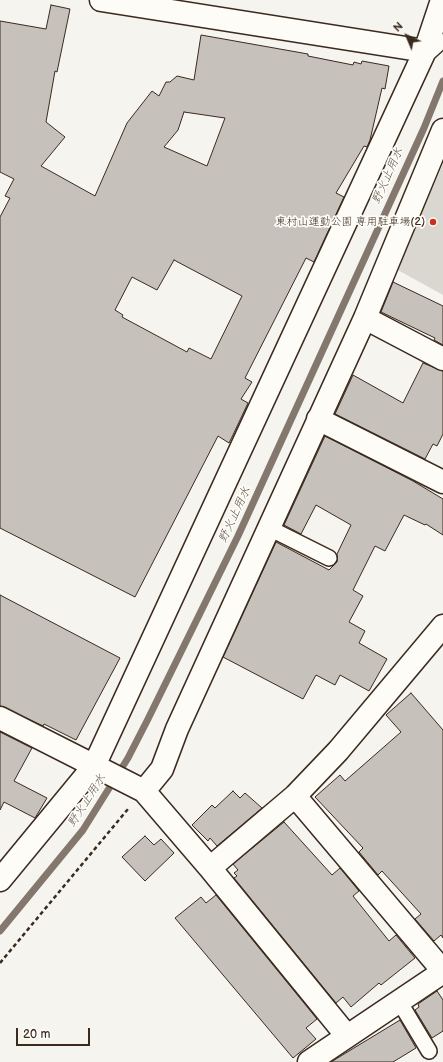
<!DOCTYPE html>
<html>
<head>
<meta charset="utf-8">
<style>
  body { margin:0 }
  #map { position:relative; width:443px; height:1062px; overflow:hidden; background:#f5f4ee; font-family:"Balsamiq Sans",sans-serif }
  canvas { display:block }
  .north { position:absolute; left:387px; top:16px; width:40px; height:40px; -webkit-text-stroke:3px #fdfcf7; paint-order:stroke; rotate:316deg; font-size:11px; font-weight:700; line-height:16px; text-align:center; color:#3b2a1e }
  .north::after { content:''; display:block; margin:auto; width:14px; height:18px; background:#3b2a1e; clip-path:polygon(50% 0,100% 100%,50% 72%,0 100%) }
  .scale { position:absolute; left:16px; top:1028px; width:74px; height:18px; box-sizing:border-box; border:2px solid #3b2a1e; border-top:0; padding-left:5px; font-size:12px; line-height:14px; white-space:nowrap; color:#3b2a1e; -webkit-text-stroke:3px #fdfcf7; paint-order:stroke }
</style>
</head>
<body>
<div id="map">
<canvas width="443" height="1062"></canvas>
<div class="north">N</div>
<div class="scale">20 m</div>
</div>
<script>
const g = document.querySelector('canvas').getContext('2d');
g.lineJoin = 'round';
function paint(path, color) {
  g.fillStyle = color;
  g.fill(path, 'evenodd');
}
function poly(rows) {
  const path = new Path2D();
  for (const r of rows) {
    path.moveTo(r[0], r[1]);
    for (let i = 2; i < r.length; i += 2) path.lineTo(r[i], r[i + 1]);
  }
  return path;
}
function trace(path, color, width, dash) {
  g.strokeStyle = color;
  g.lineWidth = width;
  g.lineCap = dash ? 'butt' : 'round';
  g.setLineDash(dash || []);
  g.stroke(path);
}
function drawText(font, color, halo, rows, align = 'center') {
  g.font = font + ' "Balsamiq Sans","Klee One",sans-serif';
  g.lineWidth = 3.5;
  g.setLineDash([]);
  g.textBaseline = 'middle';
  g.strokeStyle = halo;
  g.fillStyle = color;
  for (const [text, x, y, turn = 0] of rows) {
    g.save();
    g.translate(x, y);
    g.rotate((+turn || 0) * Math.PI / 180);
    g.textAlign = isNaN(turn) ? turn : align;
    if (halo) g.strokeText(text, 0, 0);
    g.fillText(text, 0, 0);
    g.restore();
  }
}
const green = poly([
  [443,164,443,295,396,269]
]);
const stream = poly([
  [0,931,83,830,128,758,148,719,238,536,424,128,443,81]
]);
const building = poly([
  [51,5,70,9,57,72,55,71,46,122,65,137,41,166,95,196,127,123,152,91,159,96,166,82,170,82,177,76,194,80,201,35,308,54,308,56,353,65,354,62,361,64,362,61,389,66,385,89,382,88,370,140,367,147,364,146,336,193,344,197,314,262,306,258,245,378,252,382,241,399,248,403,232,437,229,443,218,436,135,597,0,528,0,217,10,198,5,196,14,179,0,172,0,21,46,29,51,5],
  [184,112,225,118,207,166,164,147,178,130,184,112],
  [174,260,242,296,211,359,189,348,187,352,122,317,123,315,115,310,132,277,157,290,174,260],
  [393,282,443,306,443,345,434,340,435,338,381,312,393,282],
  [423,363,443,371,443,434,437,446,433,444,425,459,335,414,353,375,403,403,423,363],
  [325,436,413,481,443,499,443,535,426,524,425,525,404,515,385,551,375,546,353,590,363,596,349,622,365,631,359,643,387,659,369,691,340,675,335,685,316,675,303,699,223,657,276,542,329,570,337,562,337,554,351,525,316,505,301,534,284,525,325,436],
  [0,595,120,658,76,740,44,724,43,726,0,706,0,595],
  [411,693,443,730,443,938,441,935,434,941,415,919,421,914,382,871,378,875,359,852,363,848,315,797,340,775,345,781,401,732,386,715,411,693],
  [0,732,32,748,14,781,47,798,35,818,4,802,0,810,0,732],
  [233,791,240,798,245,793,262,808,217,846,210,838,208,841,192,825,212,805,215,808,233,791],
  [284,822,332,875,340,868,359,891,353,896,389,941,396,935,415,958,381,985,379,983,351,1007,343,997,336,1003,234,878,237,876,234,873,238,870,233,864,284,822],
  [145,836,154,845,161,839,174,853,145,881,122,857,145,836],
  [216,895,317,1019,306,1028,316,1039,293,1058,175,918,201,897,206,903,216,895],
  [437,991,443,1000,443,1031,432,1038,415,1010,419,1007,418,1004,437,991],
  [400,1020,416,1048,393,1062,331,1062,400,1020]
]);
const path = poly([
  [0,963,128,809]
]);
const service = poly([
  [269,528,329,558],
  [399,1001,429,1051]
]);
const minor = poly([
  [101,0,425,51,435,42],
  [365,318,443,359],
  [318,419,443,482],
  [0,718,144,791,210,868,347,1036],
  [144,791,162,769,177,729,365,318,443,130],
  [295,796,443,971],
  [210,868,295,796,338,751,443,626],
  [0,880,94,766,425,51,442,0],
  [309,1062,443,972]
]);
const markers = [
  [433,222,4,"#c8321e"]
];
const poiNames = [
  ["東村山運動公園 専用駐車場(2)",425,222]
];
const waterNames = [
  ["野火止用水",388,176,-66],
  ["野火止用水",235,515,-65],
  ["野火止用水",87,801,-57]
];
paint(green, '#dad6d0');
trace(stream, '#84786e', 7);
paint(building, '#c7c1bb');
trace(building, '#3b2a1e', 1);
trace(service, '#3b2a1e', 18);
trace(minor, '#3b2a1e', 25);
trace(path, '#3b2a1e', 2.5, [4, 3]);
trace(service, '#fdfcf7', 15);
trace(minor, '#fdfcf7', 22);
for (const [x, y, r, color] of markers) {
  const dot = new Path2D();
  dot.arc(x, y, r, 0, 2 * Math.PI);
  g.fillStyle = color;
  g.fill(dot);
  trace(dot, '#fdfcf7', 1.5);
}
drawText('11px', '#3b2a1e', '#fdfcf7', poiNames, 'right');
drawText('italic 12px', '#65584d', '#fdfcf7', waterNames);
</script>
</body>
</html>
